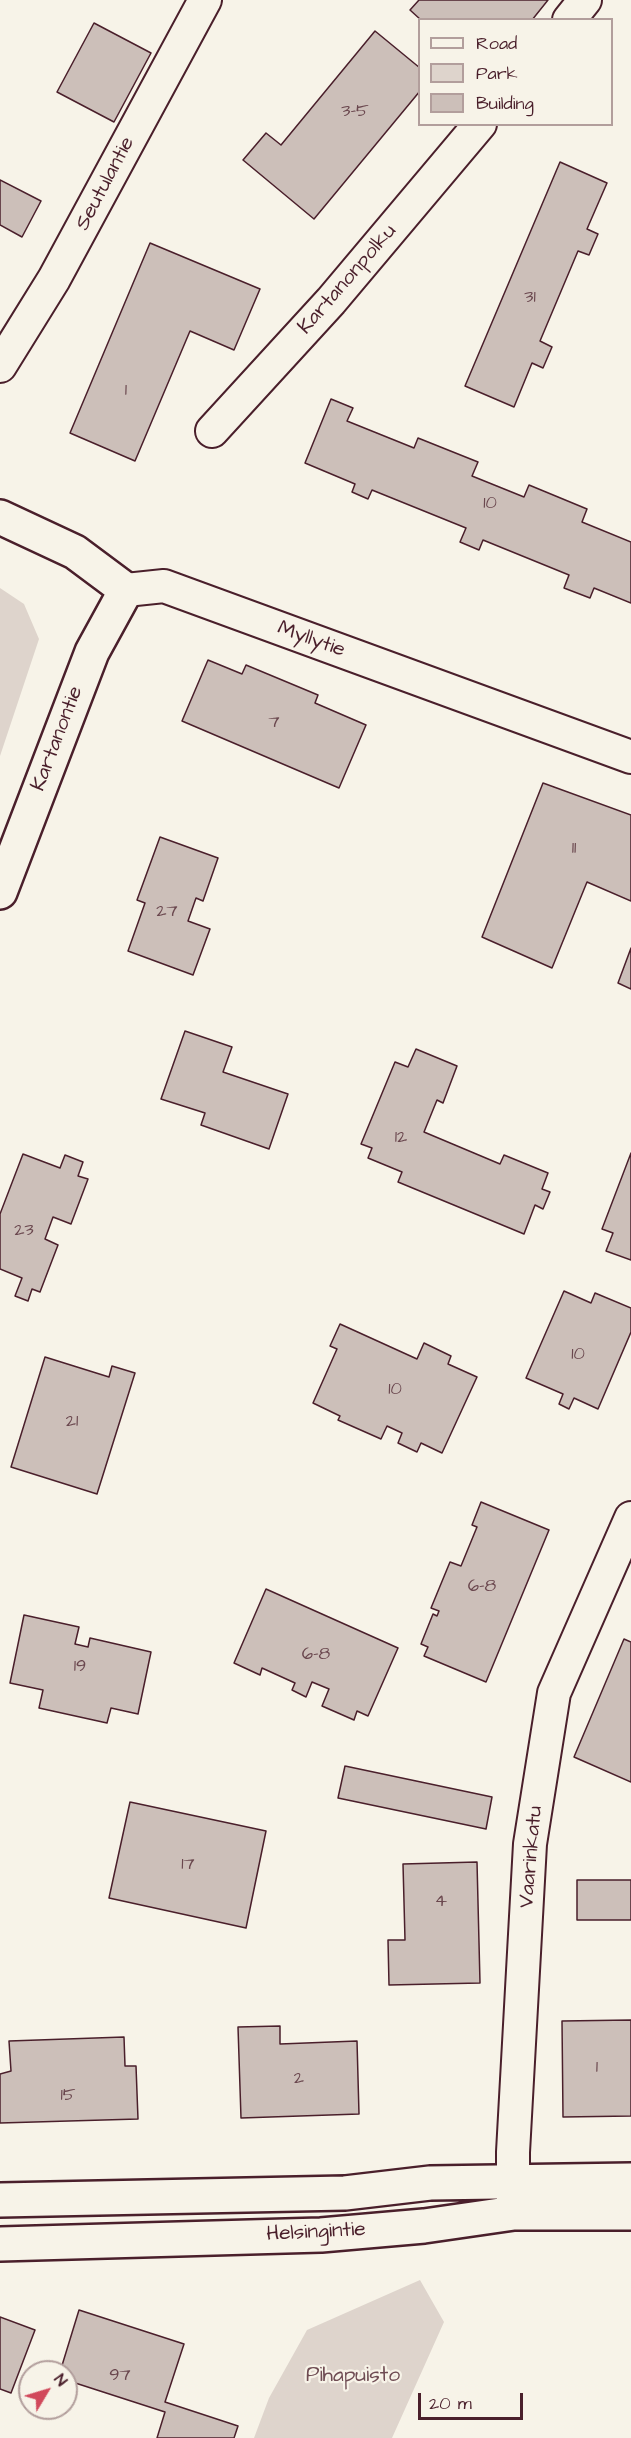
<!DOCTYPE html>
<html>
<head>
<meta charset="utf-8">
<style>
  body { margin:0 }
  #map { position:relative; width:631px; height:2438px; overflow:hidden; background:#f7f3e8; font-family:"Architects Daughter",sans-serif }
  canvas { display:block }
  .legend { position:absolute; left:418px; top:18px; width:195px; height:108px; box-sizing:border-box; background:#f7f3e8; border:2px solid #b29e9c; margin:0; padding:8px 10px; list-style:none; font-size:18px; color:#4a1f2b }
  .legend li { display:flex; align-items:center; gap:12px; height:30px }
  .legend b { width:30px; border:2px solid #b29e9c }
  .north { position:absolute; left:18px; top:2360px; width:60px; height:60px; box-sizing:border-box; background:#f7f3e8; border:2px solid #b29e9c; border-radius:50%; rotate:52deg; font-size:16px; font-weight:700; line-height:24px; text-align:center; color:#4a1f2b }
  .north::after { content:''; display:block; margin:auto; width:21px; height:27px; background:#d1495b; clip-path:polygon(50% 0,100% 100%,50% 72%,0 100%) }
  .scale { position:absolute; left:418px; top:2393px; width:105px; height:27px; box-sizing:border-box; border:3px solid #4a1f2b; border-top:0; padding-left:8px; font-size:18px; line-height:21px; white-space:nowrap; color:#4a1f2b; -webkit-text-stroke:4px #f7f3e8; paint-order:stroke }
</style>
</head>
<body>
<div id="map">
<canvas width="631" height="2438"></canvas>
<ul class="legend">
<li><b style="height:8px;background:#f7f3e8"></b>Road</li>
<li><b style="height:16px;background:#ded4cc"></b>Park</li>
<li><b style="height:16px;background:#ccbfb9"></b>Building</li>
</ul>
<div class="north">N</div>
<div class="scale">20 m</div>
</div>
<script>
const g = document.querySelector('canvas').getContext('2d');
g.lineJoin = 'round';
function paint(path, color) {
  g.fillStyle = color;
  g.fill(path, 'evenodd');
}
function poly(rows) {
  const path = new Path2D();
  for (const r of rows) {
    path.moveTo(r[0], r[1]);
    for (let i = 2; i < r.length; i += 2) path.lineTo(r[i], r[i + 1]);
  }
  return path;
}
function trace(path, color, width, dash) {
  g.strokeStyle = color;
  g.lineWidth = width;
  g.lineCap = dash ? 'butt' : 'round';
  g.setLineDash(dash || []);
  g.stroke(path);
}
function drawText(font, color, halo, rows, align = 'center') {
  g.font = font + ' "Architects Daughter",sans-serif';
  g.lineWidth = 4.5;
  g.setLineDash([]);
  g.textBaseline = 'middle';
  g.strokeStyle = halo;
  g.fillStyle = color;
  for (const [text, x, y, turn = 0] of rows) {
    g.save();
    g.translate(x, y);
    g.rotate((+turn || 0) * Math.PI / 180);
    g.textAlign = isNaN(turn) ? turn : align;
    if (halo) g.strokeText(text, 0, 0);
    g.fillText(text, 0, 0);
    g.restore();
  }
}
const green = poly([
  [0,588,24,604,39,639,0,756],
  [420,2280,444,2322,392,2438,254,2438,269,2398,307,2330]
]);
const building = poly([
  [419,0,548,0,532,20,421,20,410,10,419,0],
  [94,23,151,53,114,122,57,92,94,23],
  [375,31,420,68,420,91,314,219,243,160,266,133,281,145,375,31],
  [560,162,607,183,587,229,598,234,589,255,578,251,540,341,552,347,543,368,532,363,514,407,465,386,560,162],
  [0,180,41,201,22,237,0,225,0,180],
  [150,243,260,289,234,350,190,331,135,461,70,433,150,243],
  [331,399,353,408,347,421,414,448,418,438,478,462,472,476,524,497,529,485,587,509,582,522,631,542,631,603,594,588,590,598,564,588,569,575,483,540,479,550,460,542,466,528,372,490,368,499,352,492,355,484,305,463,331,399],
  [208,660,242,674,246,665,318,695,315,703,366,725,339,788,182,721,208,660],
  [543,783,631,815,631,901,587,882,552,968,482,937,543,783],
  [160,837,218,858,203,901,196,898,188,921,210,929,193,975,128,951,145,903,137,900,160,837],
  [631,948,631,989,618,983,631,948],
  [185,1031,232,1047,223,1072,288,1094,269,1149,201,1125,205,1113,161,1099,185,1031],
  [416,1049,457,1066,443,1103,437,1100,424,1132,500,1164,504,1155,548,1173,542,1189,550,1192,543,1209,535,1205,524,1234,398,1182,402,1172,368,1158,372,1148,361,1144,395,1062,408,1067,416,1049],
  [631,1153,631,1260,606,1251,613,1233,602,1229,631,1153],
  [23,1154,60,1168,65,1155,83,1162,78,1176,88,1179,71,1224,53,1217,45,1239,58,1245,40,1292,32,1289,28,1301,15,1296,22,1278,0,1269,0,1214,23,1154],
  [564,1291,591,1303,595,1293,631,1308,631,1332,598,1409,574,1398,569,1409,559,1404,563,1394,526,1378,564,1291],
  [340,1324,417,1359,424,1343,451,1356,448,1364,477,1377,442,1453,421,1443,417,1452,398,1443,402,1433,387,1426,381,1439,338,1420,340,1416,313,1403,337,1349,330,1346,340,1324],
  [45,1357,109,1377,112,1366,135,1373,97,1494,11,1467,45,1357],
  [481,1502,549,1530,486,1682,424,1656,428,1647,421,1644,433,1614,437,1616,439,1611,431,1608,450,1562,461,1566,477,1527,472,1525,481,1502],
  [266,1589,398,1648,368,1716,357,1711,354,1720,322,1706,329,1689,312,1682,306,1697,292,1690,295,1683,262,1668,260,1675,234,1663,266,1589],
  [24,1615,79,1627,75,1644,88,1647,90,1638,151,1652,138,1714,111,1708,107,1723,39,1708,43,1690,10,1683,24,1615],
  [624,1639,631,1642,631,1782,574,1757,624,1639],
  [345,1766,492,1797,486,1829,338,1798,345,1766],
  [130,1802,266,1831,246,1928,109,1898,130,1802],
  [477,1862,480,1983,389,1985,388,1940,405,1940,403,1864,477,1862],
  [577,1880,631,1880,631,1920,577,1920,577,1880],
  [631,2020,631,2116,563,2117,562,2021,631,2020],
  [280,2026,280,2044,357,2041,359,2114,241,2118,238,2027,280,2026],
  [124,2037,125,2066,136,2066,138,2119,0,2123,0,2074,11,2071,9,2041,124,2037],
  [79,2310,184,2344,165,2402,238,2426,234,2438,157,2438,165,2412,66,2380,66,2372,60,2372,79,2310],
  [0,2317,35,2330,11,2393,0,2389,0,2317]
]);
const street = poly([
  [569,20,585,0],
  [0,366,54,279,205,0],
  [212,431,331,301,480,124],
  [126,590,164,586,631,757],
  [513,2207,513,2152,530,1844,554,1693,631,1518]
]);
const secondary = poly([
  [0,517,75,552,126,590,92,652,0,892],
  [0,2200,345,2193,430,2183,631,2180],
  [0,2244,321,2235,424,2226,514,2213,631,2213]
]);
const numberNames = [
  ["3-5",355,112],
  ["31",530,298],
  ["1",126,391],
  ["10",490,504],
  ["7",274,723],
  ["11",574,849],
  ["27",167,912],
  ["12",401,1138],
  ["23",24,1231],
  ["10",578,1355],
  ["10",395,1390],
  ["21",72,1422],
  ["6-8",482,1587],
  ["6-8",316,1655],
  ["19",80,1667],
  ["17",188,1865],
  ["4",441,1902],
  ["1",597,2068],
  ["2",299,2079],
  ["15",68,2096],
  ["97",120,2376]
];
const streetNames = [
  ["Seutulantie",106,184,-62],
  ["Kartanonpolku",348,280,-49],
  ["Myllytie",311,640,20],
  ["Kartanontie",58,739,-69],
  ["Vaarinkatu",532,1857,-85],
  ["Helsingintie",316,2233,-3]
];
const parkNames = [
  ["Pihapuisto",353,2377]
];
paint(green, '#ded4cc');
paint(building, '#ccbfb9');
trace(building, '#4a1f2b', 1.5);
trace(street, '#4a1f2b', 36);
trace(secondary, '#4a1f2b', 38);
trace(street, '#f7f3e8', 32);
trace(secondary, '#f7f3e8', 33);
drawText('18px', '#6a474e', null, numberNames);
drawText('21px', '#4a1f2b', '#f7f3e8', streetNames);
drawText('21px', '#6f4c53', '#f7f3e8', parkNames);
</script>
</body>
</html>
